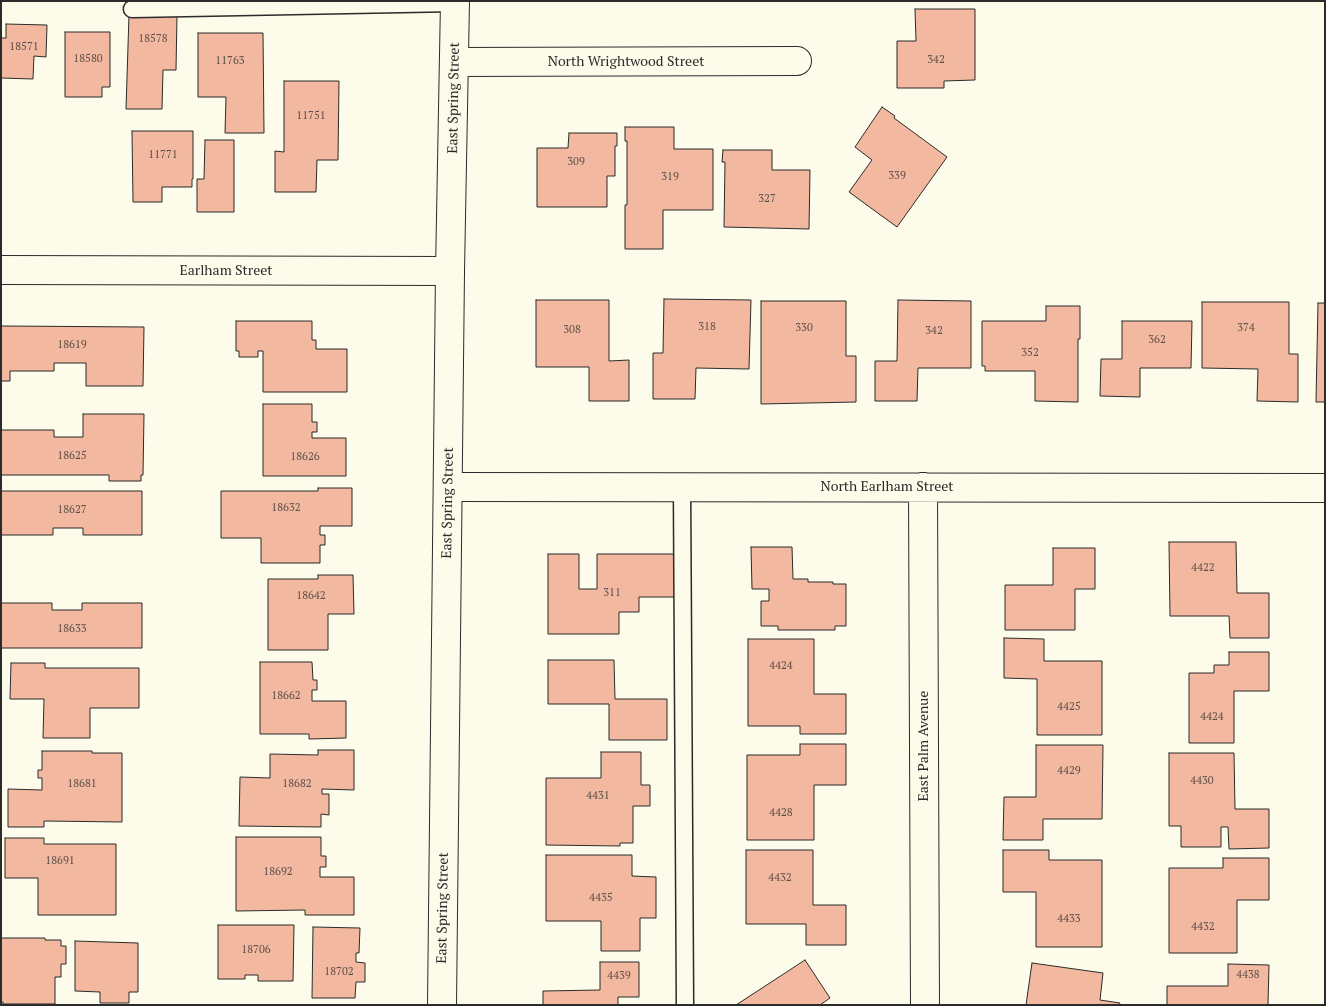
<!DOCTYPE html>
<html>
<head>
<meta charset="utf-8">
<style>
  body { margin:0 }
  #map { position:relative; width:1326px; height:1006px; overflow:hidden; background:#fdfbea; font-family:"PT Serif",serif }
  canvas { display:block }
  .frame { position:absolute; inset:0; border:2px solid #2b2b2b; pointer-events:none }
</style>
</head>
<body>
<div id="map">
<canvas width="1326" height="1006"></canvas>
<div class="frame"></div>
</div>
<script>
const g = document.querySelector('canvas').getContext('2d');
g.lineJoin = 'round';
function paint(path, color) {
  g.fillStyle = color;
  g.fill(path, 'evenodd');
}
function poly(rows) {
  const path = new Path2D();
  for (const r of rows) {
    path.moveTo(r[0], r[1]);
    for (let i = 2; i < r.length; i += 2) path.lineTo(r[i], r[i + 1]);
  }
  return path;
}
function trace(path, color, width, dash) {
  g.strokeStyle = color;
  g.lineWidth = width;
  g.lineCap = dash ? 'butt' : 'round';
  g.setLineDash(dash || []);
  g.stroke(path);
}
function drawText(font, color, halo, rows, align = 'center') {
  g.font = font + ' "PT Serif",serif';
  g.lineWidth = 4;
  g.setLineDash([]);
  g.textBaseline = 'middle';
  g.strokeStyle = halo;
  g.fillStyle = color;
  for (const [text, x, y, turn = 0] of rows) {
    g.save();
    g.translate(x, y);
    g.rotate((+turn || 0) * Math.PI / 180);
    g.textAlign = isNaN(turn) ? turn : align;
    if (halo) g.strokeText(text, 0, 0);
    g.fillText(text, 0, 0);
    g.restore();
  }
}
const building = poly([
  [915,9,975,9,975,80,944,81,944,88,897,88,897,41,916,41,915,9],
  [129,15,177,15,176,70,163,70,162,109,126,109,129,15],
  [6,24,47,25,46,57,34,56,33,79,1,78,1,38,6,38,6,24],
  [65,32,110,32,110,87,102,87,102,97,65,97,65,32],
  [198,33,263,33,264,133,225,133,226,97,198,97,198,33],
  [284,81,339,81,338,160,317,160,316,192,275,192,275,151,284,152,284,81],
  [882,107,895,116,894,118,947,157,897,227,849,192,872,160,855,147,882,107],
  [625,127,674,127,674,149,713,149,713,210,663,210,663,249,625,249,625,205,627,205,627,141,625,141,625,127],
  [132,131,193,131,193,179,192,179,192,187,162,187,162,202,133,202,132,131],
  [569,133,617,133,617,146,615,146,615,176,607,176,607,207,537,207,537,148,568,148,569,133],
  [205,140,234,140,234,212,197,212,197,179,204,179,205,140],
  [723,150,772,150,772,170,810,170,809,229,724,227,725,162,722,162,723,150],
  [664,299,751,300,749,369,696,368,695,399,653,399,653,353,663,353,664,299],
  [536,300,609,300,609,361,629,360,629,401,589,401,589,367,536,367,536,300],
  [898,300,971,301,971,368,918,368,917,401,875,401,875,361,897,361,898,300],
  [761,301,846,301,846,356,856,356,856,402,761,404,761,301],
  [1202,302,1289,302,1289,354,1298,354,1298,402,1257,401,1258,369,1202,368,1202,302],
  [1318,303,1325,303,1325,402,1316,402,1318,303],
  [1046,306,1080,306,1080,339,1078,339,1078,402,1035,401,1035,371,985,371,985,366,982,366,982,321,1046,321,1046,306],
  [236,321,312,321,312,340,316,340,316,349,347,349,347,392,263,392,263,351,258,351,258,357,239,357,239,351,236,351,236,321],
  [1122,321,1192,321,1191,368,1140,368,1140,397,1100,396,1101,359,1122,359,1122,321],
  [1,326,144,327,143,386,86,386,86,363,54,363,54,371,10,371,10,381,1,381,1,326],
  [263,404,312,404,312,422,317,422,317,432,312,432,312,438,346,438,346,476,263,476,263,404],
  [83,414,144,414,143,475,141,475,141,481,109,481,109,475,1,475,1,430,54,430,54,437,83,437,83,414],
  [318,488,352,488,352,526,320,526,320,535,325,535,325,545,320,545,320,563,261,563,261,538,221,538,221,491,318,491,318,488],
  [1,491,142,491,142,535,83,535,83,528,53,528,53,535,1,535,1,491],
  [1169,542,1236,542,1237,593,1269,593,1269,638,1230,638,1229,616,1170,616,1169,542],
  [751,547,792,547,793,579,808,579,808,582,833,582,833,584,846,584,846,626,835,626,835,630,778,630,778,626,761,626,761,601,769,601,769,589,752,589,751,547],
  [1053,548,1095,548,1095,589,1075,589,1075,630,1005,630,1005,585,1053,585,1053,548],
  [548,554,579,554,579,589,597,589,597,554,677,554,677,597,639,597,639,612,619,612,619,634,548,634,548,554],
  [318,575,353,575,354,614,328,614,328,650,268,650,268,579,318,579,318,575],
  [1,603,52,603,52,610,82,610,82,603,142,603,142,648,1,648,1,603],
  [1004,638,1044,639,1044,661,1102,661,1102,735,1037,735,1037,679,1004,678,1004,638],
  [748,639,814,639,814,694,846,694,846,734,800,734,800,726,748,726,748,639],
  [1229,652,1269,652,1269,691,1234,691,1234,743,1189,743,1189,673,1214,673,1214,665,1229,665,1229,652],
  [548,660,614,660,615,699,667,699,667,740,609,740,609,704,548,704,548,660],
  [260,662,312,662,313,680,317,680,317,690,312,690,312,701,346,701,346,738,309,739,309,734,260,734,260,662],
  [11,663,45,663,45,668,139,668,139,708,90,708,90,738,43,738,44,699,10,699,11,663],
  [800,744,846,744,846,785,814,785,814,840,747,840,747,755,800,755,800,744],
  [1036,745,1103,745,1102,819,1043,819,1043,840,1003,840,1004,797,1036,797,1036,745],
  [318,750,354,750,354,790,322,789,322,794,329,794,329,815,321,814,321,827,239,826,240,777,270,778,270,754,318,755,318,750],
  [42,751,92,751,92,753,122,753,122,822,44,821,44,827,8,827,8,789,42,790,42,778,38,778,38,770,42,770,42,751],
  [601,752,641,752,641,785,650,785,650,806,633,806,633,843,620,843,620,846,546,845,546,778,601,778,601,752],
  [1169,753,1234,753,1235,809,1269,809,1269,848,1229,849,1228,827,1221,827,1221,847,1181,847,1181,826,1169,826,1169,753],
  [236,837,321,837,321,856,326,856,326,867,320,867,320,877,354,877,354,915,305,915,305,910,236,911,236,837],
  [5,838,44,838,44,844,116,844,116,915,38,915,38,878,5,878,5,838],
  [746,850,813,850,813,905,846,905,846,945,806,945,806,924,746,924,746,850],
  [1003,850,1049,850,1049,860,1102,860,1102,947,1036,947,1036,892,1003,892,1003,850],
  [546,855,632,855,632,876,656,877,656,918,640,918,640,951,601,951,601,921,546,921,546,855],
  [1223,858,1269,858,1269,900,1237,900,1237,953,1169,953,1169,868,1223,868,1223,858],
  [218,925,294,925,293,981,258,981,258,975,245,975,245,979,218,979,218,925],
  [313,927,360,928,359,953,356,953,356,962,365,963,365,982,356,982,355,998,312,998,313,927],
  [1,938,45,938,45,940,61,940,61,946,66,946,66,964,61,964,61,977,55,977,55,1004,3,1004,3,1002,1,1002,1,938],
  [75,941,138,943,138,992,129,992,129,1003,100,1003,100,992,75,991,75,941],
  [805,960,830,998,820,1005,736,1005,805,960],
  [600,962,639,962,639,997,618,997,618,1005,543,1005,543,991,600,990,600,962],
  [1032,963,1103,973,1100,1000,1120,1003,1119,1005,1026,1005,1032,963],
  [1228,964,1269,965,1268,1005,1167,1005,1167,986,1228,986,1228,964]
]);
const lane = poly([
  [132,9,455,3],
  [682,487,685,1005]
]);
const street = poly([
  [455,62,797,61],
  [1,270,450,271],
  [449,487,1325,488],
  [923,487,925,1005]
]);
const secondary = poly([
  [442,1005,450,271,455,1]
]);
const numberNames = [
  ["18578",153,39],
  ["18571",24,47],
  ["18580",88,59],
  ["342",936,60],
  ["11763",230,61],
  ["11751",311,116],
  ["11771",163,155],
  ["309",576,162],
  ["339",897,176],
  ["319",670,177],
  ["327",767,199],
  ["318",707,327],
  ["330",804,328],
  ["374",1246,328],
  ["308",572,330],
  ["342",934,331],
  ["362",1157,340],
  ["18619",72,345],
  ["352",1030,353],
  ["18625",72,456],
  ["18626",305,457],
  ["18632",286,508],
  ["18627",72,510],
  ["4422",1203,568],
  ["311",612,593],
  ["18642",311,596],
  ["18633",72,629],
  ["4424",781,666],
  ["18662",286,696],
  ["4425",1069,707],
  ["4424",1212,717],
  ["4429",1069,771],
  ["4430",1202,781],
  ["18681",82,784],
  ["18682",297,784],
  ["4431",598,796],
  ["4428",781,813],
  ["18691",60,861],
  ["18692",278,872],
  ["4432",780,878],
  ["4435",601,898],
  ["4433",1069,919],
  ["4432",1203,927],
  ["18706",256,950],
  ["18702",339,972],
  ["4438",1248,975],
  ["4439",619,976]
];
const streetNames = [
  ["North Wrightwood Street",626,62],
  ["East Spring Street",454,98,-89],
  ["Earlham Street",226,271],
  ["North Earlham Street",887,487],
  ["East Spring Street",448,503,-89],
  ["East Palm Avenue",924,746,-90],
  ["East Spring Street",443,908,-89]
];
paint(building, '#f2b8a0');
trace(building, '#2b2b2b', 1);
trace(lane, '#2b2b2b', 19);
trace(street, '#2b2b2b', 30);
trace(secondary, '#2b2b2b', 30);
trace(lane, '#fdfbea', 16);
trace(street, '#fdfbea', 28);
trace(secondary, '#fdfbea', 28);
drawText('11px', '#5d4e48', null, numberNames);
drawText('14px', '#2b2b2b', '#fdfbea', streetNames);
</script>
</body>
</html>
